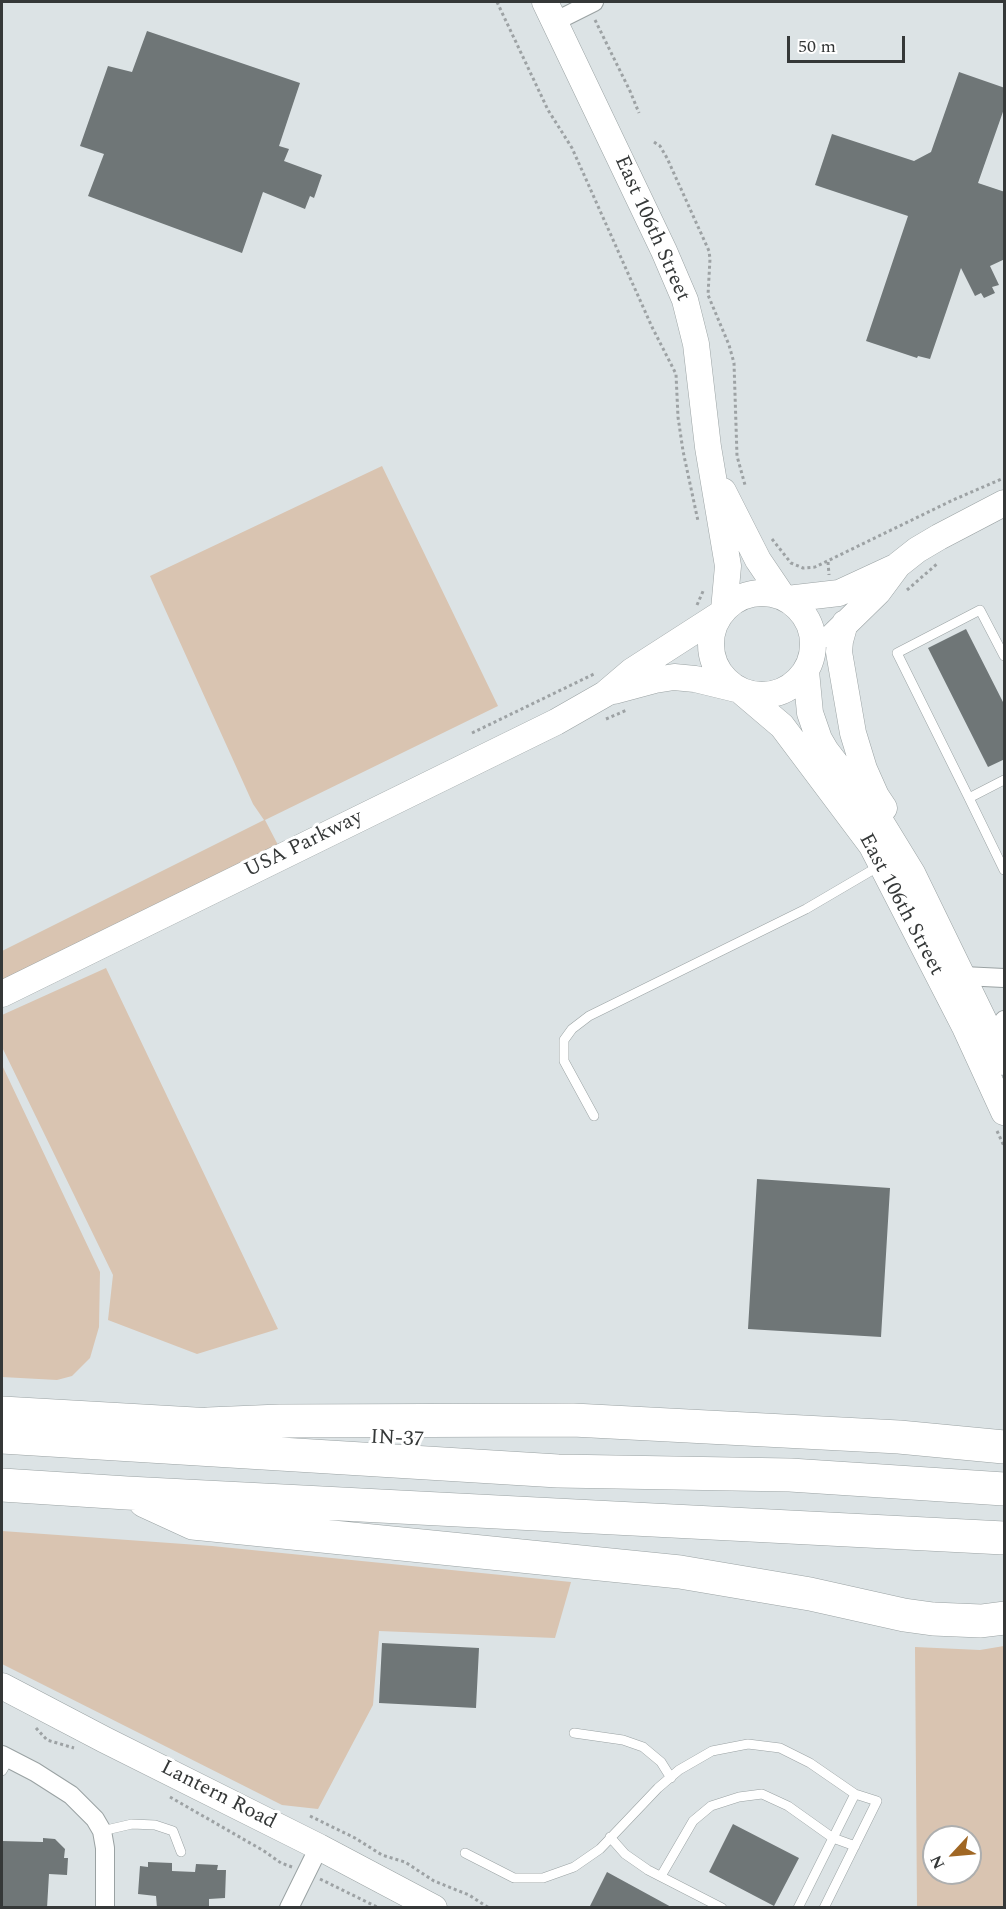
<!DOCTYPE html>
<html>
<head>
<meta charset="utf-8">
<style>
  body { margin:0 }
  #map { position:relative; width:1006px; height:1909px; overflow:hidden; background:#dce3e5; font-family:Spectral,serif }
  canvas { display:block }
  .frame { position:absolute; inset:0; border:3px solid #353838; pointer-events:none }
  .north { position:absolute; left:922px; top:1825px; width:60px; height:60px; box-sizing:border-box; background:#fff; border:2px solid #aeafaf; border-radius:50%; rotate:244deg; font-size:16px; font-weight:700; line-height:24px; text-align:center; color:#353838 }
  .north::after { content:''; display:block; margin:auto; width:21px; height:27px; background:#a06724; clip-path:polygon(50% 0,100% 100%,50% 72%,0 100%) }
  .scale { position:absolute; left:787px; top:36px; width:118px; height:27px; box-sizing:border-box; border:3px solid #353838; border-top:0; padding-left:8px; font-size:18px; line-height:21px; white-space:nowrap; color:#353838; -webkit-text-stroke:4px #fff; paint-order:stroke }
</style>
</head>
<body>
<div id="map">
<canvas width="1006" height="1909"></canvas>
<div class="frame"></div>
<div class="north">N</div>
<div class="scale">50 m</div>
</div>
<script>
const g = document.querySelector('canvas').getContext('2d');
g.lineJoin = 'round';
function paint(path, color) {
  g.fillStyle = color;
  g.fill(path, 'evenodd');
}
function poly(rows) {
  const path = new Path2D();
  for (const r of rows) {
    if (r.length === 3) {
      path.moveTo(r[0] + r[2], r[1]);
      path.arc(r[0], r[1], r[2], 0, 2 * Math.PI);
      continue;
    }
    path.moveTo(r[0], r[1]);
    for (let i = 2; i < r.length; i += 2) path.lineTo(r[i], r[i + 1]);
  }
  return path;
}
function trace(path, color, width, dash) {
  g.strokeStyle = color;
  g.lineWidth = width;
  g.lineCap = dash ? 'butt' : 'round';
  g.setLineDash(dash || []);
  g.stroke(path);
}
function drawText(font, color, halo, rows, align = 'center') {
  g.font = font + ' Spectral,serif';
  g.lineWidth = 6;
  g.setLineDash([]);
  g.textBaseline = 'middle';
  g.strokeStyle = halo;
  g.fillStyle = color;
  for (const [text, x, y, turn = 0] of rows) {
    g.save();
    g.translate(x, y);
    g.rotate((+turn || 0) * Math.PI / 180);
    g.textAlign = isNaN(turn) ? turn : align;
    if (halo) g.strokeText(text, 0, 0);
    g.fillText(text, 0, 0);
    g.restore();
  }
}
const green = poly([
  [382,466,498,706,265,820,278,845,2,983,2,951,264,820,253,804,150,576],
  [106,968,278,1329,197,1354,108,1320,113,1275,2,1047,2,1015],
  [2,1065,100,1272,99,1327,90,1358,72,1376,57,1380,2,1377],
  [2,1531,212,1546,571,1582,555,1638,379,1631,373,1705,318,1809,282,1805,2,1664],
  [1004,1646,1004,1907,917,1907,915,1647,980,1650],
  [934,1837,970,1837,970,1873,934,1873]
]);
const building = poly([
  [147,31,300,83,279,146,289,149,284,161,322,175,314,198,310,196,305,209,263,192,242,253,88,196,104,154,80,146,108,66,132,72],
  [959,72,1005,88,1005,106,978,183,1005,192,1005,259,990,266,999,285,992,287,995,293,984,298,981,293,975,296,961,268,930,359,918,356,917,358,866,341,908,216,815,185,832,134,914,161,931,152],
  [966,629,1005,706,1005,759,988,767,928,648],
  [757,1179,890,1188,881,1337,748,1329],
  [382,1643,479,1648,476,1708,379,1703],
  [733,1824,799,1858,774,1906,709,1872],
  [43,1838,55,1839,65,1849,64,1858,68,1858,67,1875,49,1874,47,1908,2,1908,2,1841,43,1842],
  [148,1862,172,1863,172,1871,195,1872,196,1864,218,1865,217,1870,226,1870,225,1898,209,1899,209,1908,157,1908,156,1896,138,1894,140,1866,148,1867],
  [607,1872,673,1908,589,1908]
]);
const path = poly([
  [497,2,548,110,572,148,652,327,676,374,678,417,683,451,698,521],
  [595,20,630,91,639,113],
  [654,142,660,146,667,158,709,251,710,259,708,295,729,345,734,363,737,456,745,485],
  [772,539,791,563,803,568,815,567,953,500,1004,478],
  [828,562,829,575],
  [907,590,938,563],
  [697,605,704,589],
  [606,719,627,710],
  [472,733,594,674],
  [997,1131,1004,1146],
  [36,1728,47,1740,74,1748],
  [170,1797,264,1851,281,1863,292,1867],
  [310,1816,355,1838,382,1855,405,1862,434,1881,469,1895,489,1908],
  [320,1879,379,1908]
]);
const lane = poly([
  [1004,656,980,610,897,653,969,798,1004,780],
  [969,798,1004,870],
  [594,1116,564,1061,564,1040,572,1029,589,1016,806,909,881,865],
  [574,1733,623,1740,643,1747,661,1762,671,1778],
  [2,1771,9,1759],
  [102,1831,132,1824,155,1825,173,1831,181,1852],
  [610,1837,625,1854,648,1870,722,1908],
  [465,1853,514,1878,543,1878,574,1867,600,1849,658,1788,679,1770,712,1751,748,1744,780,1748,810,1763,855,1794,877,1801,824,1908],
  [661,1876,693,1821,711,1806,739,1797,762,1794,788,1806,833,1838,855,1846],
  [798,1908,855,1794]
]);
const street = poly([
  [554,22,594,2],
  [963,976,1004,978],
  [998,1049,1004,1020],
  [2,1755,35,1772,71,1795,95,1819,102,1831,105,1848,105,1908],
  [289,1908,319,1847]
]);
const secondary = poly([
  [545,2,664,251,685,300,696,344,708,447,728,566,724,610],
  [723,491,758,560,783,597],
  [762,644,51],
  [787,599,839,593,893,568],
  [845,623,840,641,839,652,853,733,864,769,876,796,884,808],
  [833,636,878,592,898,565,917,550,939,537,1004,503],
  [806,671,810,713,819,739,826,751,882,824,912,873,1004,1062],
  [614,691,655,680,674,677,695,679,736,689],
  [742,692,782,726,872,846,965,1027,1004,1112],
  [2,994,556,722,605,694,632,671,719,615],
  [2,1686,105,1740,319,1847,434,1908]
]);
const highway = poly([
  [2,1413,230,1426],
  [208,1424,280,1421,573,1420,899,1437,1004,1447],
  [2,1437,558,1471,790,1475,1004,1489],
  [2,1485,127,1493,1004,1538],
  [145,1501,193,1523,680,1572,810,1594,904,1615,933,1619,981,1621,1004,1618]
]);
const streetNames = [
  ["East 106th Street",651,229,66],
  ["USA Parkway",304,845,-26],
  ["East 106th Street",900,905,62],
  ["IN-37",397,1440,3],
  ["Lantern Road",218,1796,27]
];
paint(green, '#d9c4b1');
paint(building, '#6f7677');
trace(lane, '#9aa2a3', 10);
trace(street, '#9aa2a3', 20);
trace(secondary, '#9aa2a3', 27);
trace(highway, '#9aa2a3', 34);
trace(path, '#9da2a4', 3, [3, 3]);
trace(lane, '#fff', 9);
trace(street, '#fff', 18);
trace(secondary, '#fff', 26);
trace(highway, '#fff', 33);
drawText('21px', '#353838', '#fff', streetNames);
</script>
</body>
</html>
